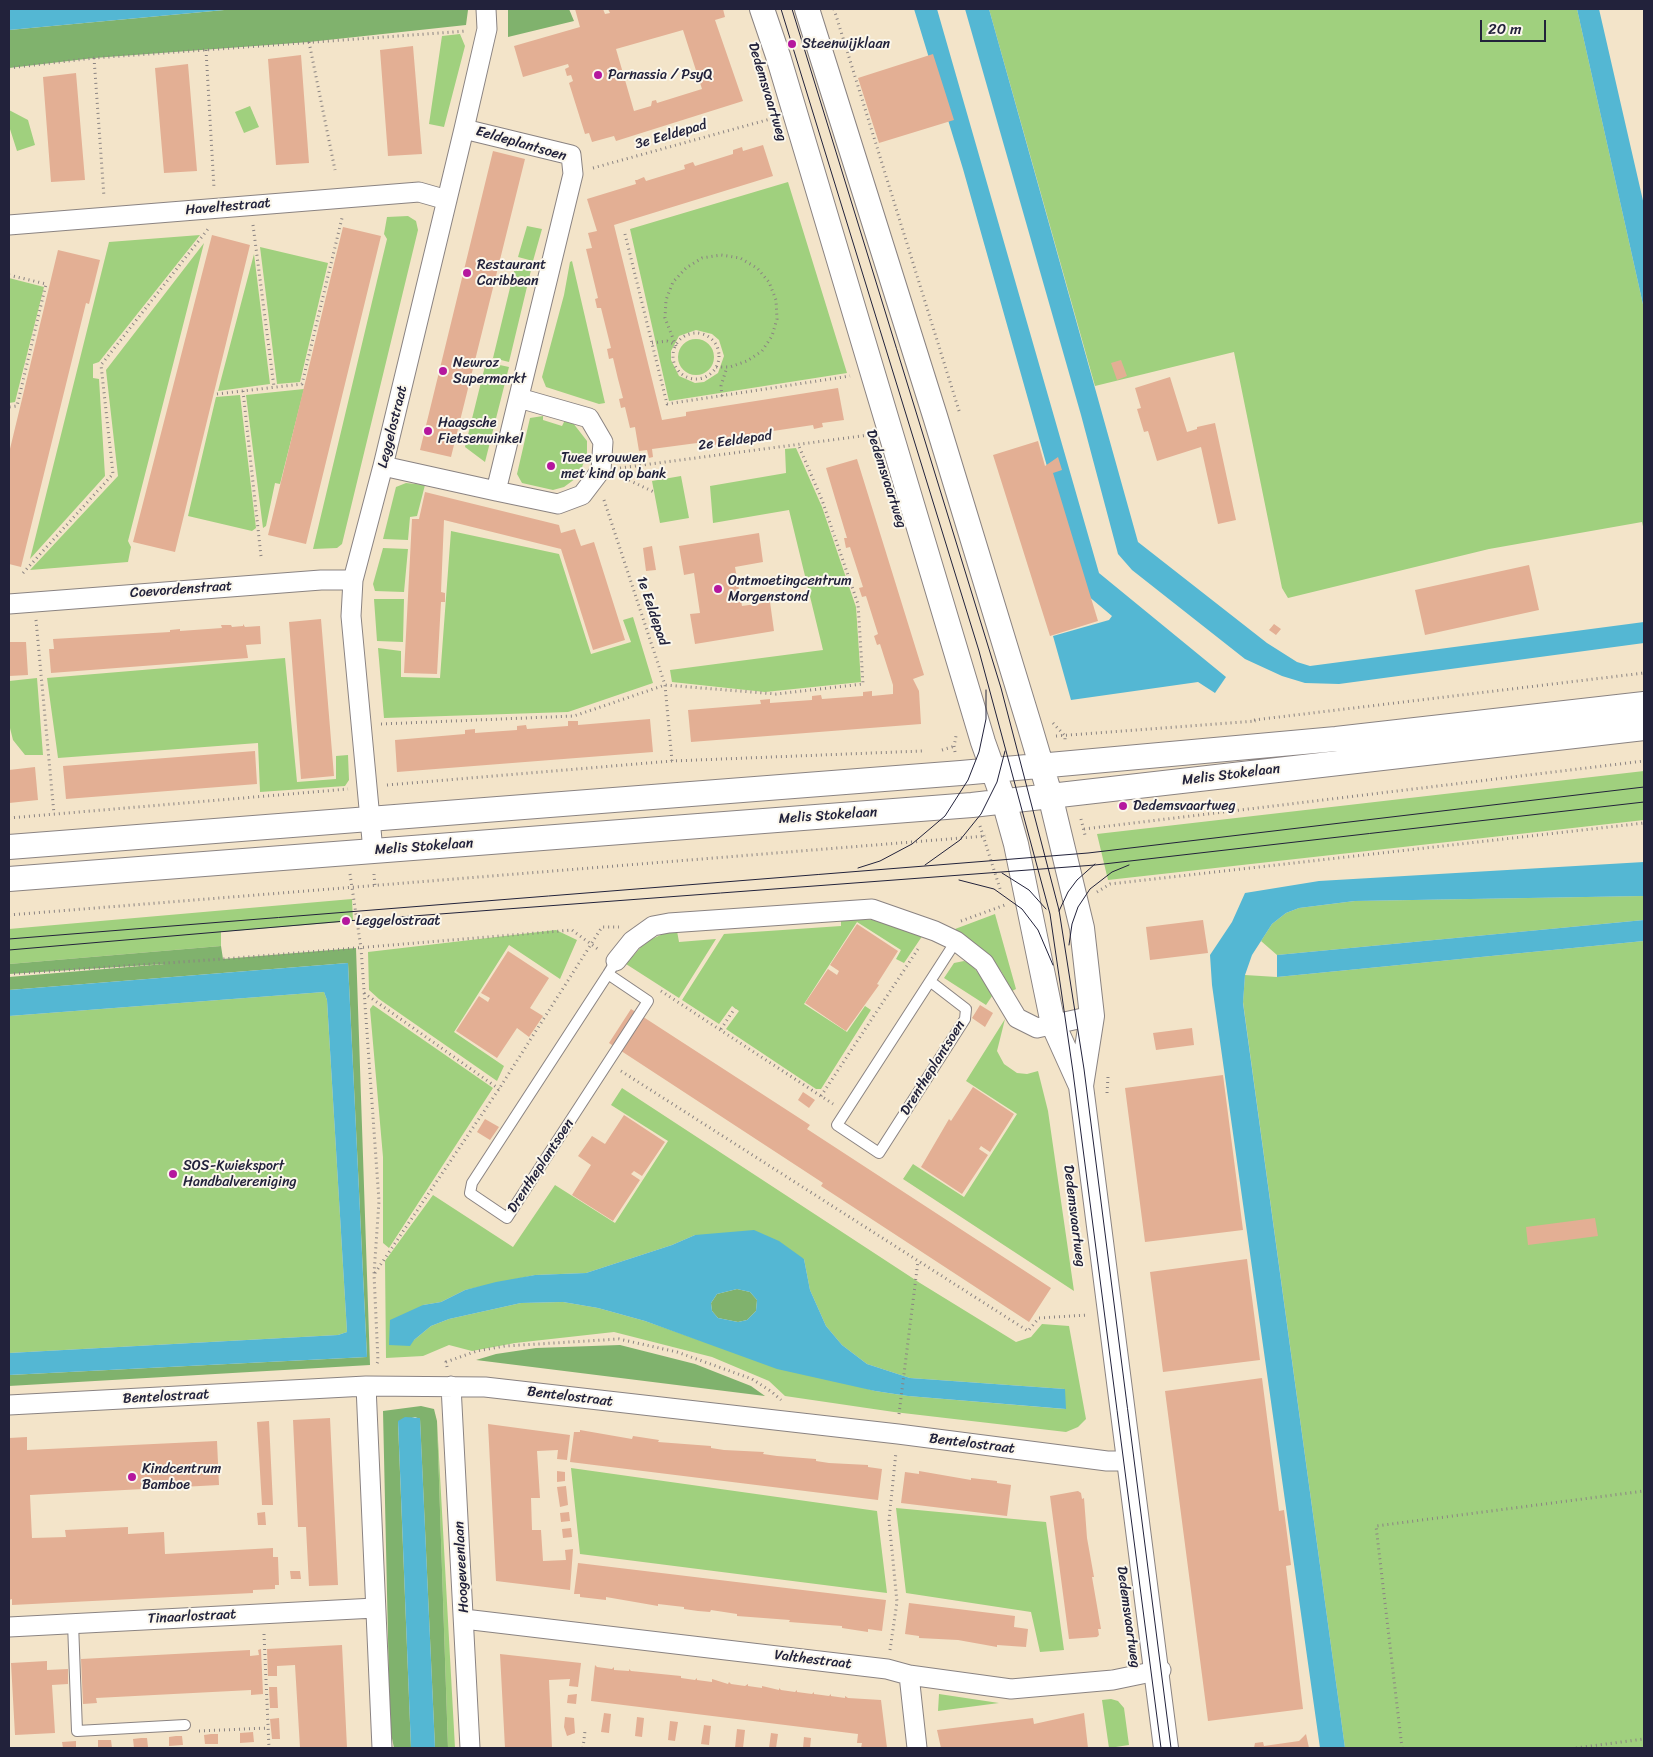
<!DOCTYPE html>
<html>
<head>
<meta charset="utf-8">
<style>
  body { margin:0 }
  #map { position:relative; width:1653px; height:1757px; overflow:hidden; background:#f3e4c9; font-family:Sriracha,sans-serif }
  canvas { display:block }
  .frame { position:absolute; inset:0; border:10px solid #22223b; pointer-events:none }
  .scale { position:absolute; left:1480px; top:20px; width:66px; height:22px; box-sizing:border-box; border:2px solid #22223b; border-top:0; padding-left:6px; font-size:15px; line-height:18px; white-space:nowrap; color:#22223b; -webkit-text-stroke:4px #fbf7ec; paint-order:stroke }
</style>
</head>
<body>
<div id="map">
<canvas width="1653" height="1757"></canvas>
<div class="frame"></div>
<div class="scale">20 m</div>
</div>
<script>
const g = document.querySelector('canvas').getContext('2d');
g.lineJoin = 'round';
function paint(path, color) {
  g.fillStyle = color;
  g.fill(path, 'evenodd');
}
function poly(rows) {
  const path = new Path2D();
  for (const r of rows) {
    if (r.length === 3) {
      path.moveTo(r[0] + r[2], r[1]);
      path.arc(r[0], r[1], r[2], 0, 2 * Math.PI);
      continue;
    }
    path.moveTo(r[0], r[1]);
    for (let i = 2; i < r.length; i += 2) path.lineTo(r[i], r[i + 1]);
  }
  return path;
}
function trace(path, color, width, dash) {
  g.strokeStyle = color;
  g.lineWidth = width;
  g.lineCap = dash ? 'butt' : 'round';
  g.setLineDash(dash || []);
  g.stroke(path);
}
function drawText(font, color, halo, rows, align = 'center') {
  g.font = font + ' Sriracha,sans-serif';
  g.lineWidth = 4;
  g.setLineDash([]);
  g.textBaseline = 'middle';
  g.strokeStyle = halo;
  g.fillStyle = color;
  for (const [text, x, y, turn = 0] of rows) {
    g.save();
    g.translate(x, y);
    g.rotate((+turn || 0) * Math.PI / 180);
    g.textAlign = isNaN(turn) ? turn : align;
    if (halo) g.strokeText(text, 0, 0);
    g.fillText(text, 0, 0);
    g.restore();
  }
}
const green = poly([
  [989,9,1577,9,1644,309,1644,531,1642,522,1489,549,1288,598,1282,588,1234,352,1095,386],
  [460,34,465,46,444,127,429,124,442,36],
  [250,106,259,127,244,133,235,112],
  [9,110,28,120,35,145,17,151,9,126],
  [788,182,847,373,669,401,630,229],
  [696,330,712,334,719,340,724,356,718,373,704,382,695,383,679,376,671,360,671,351,679,336],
  [408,216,416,221,418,230,342,544,337,548,313,549,387,239,384,234,387,217],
  [527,226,542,229,533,261,518,257],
  [200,235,99,362,93,364,93,378,99,379,105,476,30,559,109,242],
  [204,243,128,541,131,547,128,562,30,570,118,476,106,370],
  [260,247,328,263,300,382,277,384],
  [254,254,270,384,218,391],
  [572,261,605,403,599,404,546,387,542,377,564,295,570,262],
  [516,263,532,266,509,362,493,358],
  [9,278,44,287,15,402,9,403],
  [696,357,18],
  [486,362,509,367,485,462,465,447],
  [304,389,280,484,275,483,266,526,263,528,246,395],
  [240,395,256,528,252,531,188,516,216,397],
  [543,416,543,420,562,426,565,420,573,423,587,441,587,453,579,476,564,487,553,490,522,483,517,474,530,418],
  [796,448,822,507,856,607,861,682,765,692,672,682,670,670,823,650,789,510,713,523,710,486,786,473,785,449],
  [681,476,689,518,660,523,652,481],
  [406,483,425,485,417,516,410,517,408,540,383,539,396,487],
  [451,531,559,554,591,654,631,642,623,620,633,617,653,683,568,712,384,718,378,648,401,651,401,677,440,678],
  [383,548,408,549,404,592,375,591,373,584],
  [374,599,404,599,403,642,377,641],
  [285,658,297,782,336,779,336,756,348,755,349,780,345,786,260,792,258,743,58,758,47,678],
  [37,678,43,755,25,755,13,740,9,724,9,681],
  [1644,771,1644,820,1108,880,1097,834],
  [1644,896,1644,920,1277,955,1261,941,1272,924,1286,913,1299,908,1355,901],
  [352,899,353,921,221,932,221,946,9,964,9,929],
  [995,914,1016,989,1012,991,1001,971,981,950,955,929],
  [841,918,878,920,925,932,904,963,896,959,901,950,857,922,804,1004,847,1032,865,1006,871,1010,821,1089,816,1089,726,1029,739,1011,732,1006,719,1024,682,1000,724,934,841,926],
  [556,930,577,940,560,979,509,945,454,1032,504,1066,497,1081,379,999,369,990,368,952],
  [677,931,679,942,716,939,679,998,626,964,641,947,652,939,665,933],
  [1644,941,1644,1748,1345,1748,1243,1002,1245,975,1277,977],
  [964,961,971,964,994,993,986,1005,944,978,954,963],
  [324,992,327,1000,347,1332,338,1335,9,1353,9,1016],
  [373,1005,493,1088,389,1248,383,1243,383,1157,370,1009],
  [1005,1019,997,1051,1004,1064,1017,1073,1027,1074,1038,1071,1048,1111,1074,1291,903,1179,913,1164,964,1197,1017,1114,966,1081],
  [622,1088,920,1283,1016,1342,1031,1337,1042,1324,1069,1326,1086,1419,1078,1427,1066,1432,894,1412,785,1396,769,1381,712,1357,614,1332,515,1343,472,1351,449,1345,423,1356,386,1358,385,1261,433,1195,513,1247,555,1185,615,1223,668,1141,611,1105],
  [695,1235,804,1259,810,1290,826,1326,842,1345,867,1364,910,1378,1065,1389,1065,1409,908,1396,875,1391,702,1341,645,1321,598,1308,563,1302,521,1303,449,1319,431,1326,414,1340,423,1305,441,1302,465,1290,535,1275,586,1273,672,1245],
  [437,1421,455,1748,448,1748],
  [571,1468,877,1511,887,1593,580,1554],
  [896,1508,1046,1522,1064,1650,1040,1652,1031,1612,906,1593],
  [939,1694,999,1703,938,1711],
  [1111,1699,1118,1701,1124,1708,1129,1745,1109,1748,1102,1700]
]);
const forest = poly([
  [235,9,468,10,466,25,309,42,94,58,9,68,9,30],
  [508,9,569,9,574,21,508,37],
  [221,946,223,959,356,948,370,1365,9,1386,9,1375,367,1357,348,963,9,990,9,977,165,964,9,974,9,964],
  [737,1289,750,1292,757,1300,756,1311,747,1320,738,1322,718,1318,712,1311,711,1303,717,1294],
  [620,1345,695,1364,751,1386,765,1396,476,1360,496,1354,536,1348],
  [421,1406,434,1409,437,1421,448,1748,435,1748,420,1419,415,1417,398,1422,411,1748,394,1748,390,1729,383,1411]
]);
const water = poly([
  [9,9,235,9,9,30],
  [914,9,937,9,1099,573,1226,677,1215,693,1198,682,1071,700,1053,636,1109,620,1112,616,1087,595,1076,569,963,169],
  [965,9,989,9,1138,542,1267,643,1297,662,1310,666,1644,622,1644,643,1339,684,1305,683,1282,676,1245,659,1132,570,1118,554,1081,415],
  [1577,9,1599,9,1644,205,1644,309],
  [1644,862,1644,896,1355,901,1299,908,1286,913,1272,924,1252,955,1245,975,1243,1003,1345,1748,1320,1748,1212,985,1210,955,1232,922,1245,893,1319,881],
  [1644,920,1644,941,1277,977,1277,955],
  [348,963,367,1357,9,1375,9,1353,338,1335,347,1332,327,1000,324,992,9,1016,9,990],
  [754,1230,779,1241,804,1259,810,1290,826,1326,842,1345,867,1364,910,1378,1065,1389,1066,1409,908,1396,875,1391,777,1369,645,1321,598,1308,563,1302,521,1303,449,1319,431,1326,414,1340,410,1346,389,1345,390,1320,423,1305,441,1302,465,1290,496,1282,535,1275,586,1273,672,1245,695,1235],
  [737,1289,750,1292,757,1300,756,1311,747,1320,738,1322,718,1318,712,1311,711,1303,717,1294],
  [405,1417,420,1418,435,1748,411,1748,398,1421]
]);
const building = poly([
  [575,9,603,9,605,14,610,13,608,9,723,9,725,17,715,20,743,101,616,141,614,136,592,142,589,133,585,134,569,83,573,81,571,75,567,76,565,69,569,67,568,64,523,77,514,46,580,27],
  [683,30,702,89,657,103,656,100,652,101,651,106,634,111,616,49],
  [413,46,422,154,388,156,380,50],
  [933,54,954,120,879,143,858,78],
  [301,55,309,163,276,165,268,59],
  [188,64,197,171,164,173,155,68],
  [76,73,85,180,51,182,43,77],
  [763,145,773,176,614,225,662,420,686,416,686,412,838,388,844,420,822,423,823,427,814,429,813,425,773,431,773,435,764,437,763,433,721,439,720,444,713,445,712,441,652,449,653,457,649,458,647,450,639,451,635,427,630,428,625,407,621,408,619,399,623,398,618,379,613,358,609,359,607,349,611,348,601,308,597,308,595,299,598,298,586,249,592,248,588,233,597,231,587,199,636,184,635,180,637,180,644,177,646,181,685,169,684,165,693,162,695,166,733,154,733,150,742,147,743,151],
  [493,151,525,159,451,457,420,450],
  [343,227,381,236,306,544,268,535],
  [212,235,250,245,175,552,133,542],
  [58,250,100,260,89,304,86,303,21,567,9,564,9,453],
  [1121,360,1127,376,1117,380,1111,363],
  [1170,377,1187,432,1197,429,1197,427,1215,423,1236,520,1218,524,1201,447,1157,461,1148,431,1144,432,1137,409,1141,408,1135,388],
  [1038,441,1045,466,1058,457,1062,470,1053,473,1098,621,1050,636,993,455],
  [857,459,924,675,913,679,919,691,921,724,691,742,688,710,761,704,760,700,770,699,770,703,812,700,812,696,821,695,822,699,863,696,863,692,872,691,872,696,893,694,893,685,880,644,877,645,874,636,878,634,866,596,862,597,859,588,863,587,850,547,846,548,844,538,847,538,826,468],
  [425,492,559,525,561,533,575,529,581,546,594,542,625,640,593,650,561,549,444,520,441,592,445,593,445,602,441,602,437,674,404,673,412,519,419,519],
  [759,533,763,562,735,567,742,606,770,602,774,631,695,644,690,614,700,613,694,573,684,575,679,546],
  [652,546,656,570,646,571,643,548],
  [1529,565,1539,610,1425,635,1415,590],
  [321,619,334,776,301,779,289,622],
  [243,624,245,627,260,626,261,644,246,645,248,658,51,673,49,649,54,649,53,639,170,632,170,630,180,629,180,631,222,628,221,625,231,625,232,627,243,626],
  [1274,624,1281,629,1276,635,1269,630],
  [9,642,26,642,28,675,9,676],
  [650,719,653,752,397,772,395,740,465,734,465,730,475,729,475,733,517,730,517,726,526,725,527,729,568,726,568,721,578,721,578,725],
  [255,751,257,784,66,799,63,766],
  [35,767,38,800,9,803,9,770],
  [1203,920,1208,953,1150,960,1146,927],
  [857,924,898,951,877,984,879,985,846,1031,805,1003,828,969,837,975,839,971,830,965],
  [508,951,549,978,530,1008,543,1016,529,1037,517,1028,497,1058,456,1031,479,996,488,1002,490,998,481,993],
  [980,1005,993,1013,985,1027,972,1018],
  [631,1009,810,1125,807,1129,1051,1288,1029,1322,821,1186,823,1183,609,1043],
  [1192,1028,1194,1045,1156,1050,1153,1033],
  [1223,1075,1243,1230,1145,1242,1125,1088],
  [973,1087,1014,1114,990,1152,981,1146,979,1149,988,1155,962,1194,921,1167,949,1119,951,1121],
  [803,1092,815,1100,809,1108,798,1100],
  [624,1115,665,1142,642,1176,634,1171,631,1174,640,1180,613,1221,572,1195,591,1165,578,1156,592,1136,605,1144],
  [485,1119,499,1127,490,1140,477,1132],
  [1595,1218,1598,1236,1528,1245,1526,1227],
  [1247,1259,1260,1360,1163,1372,1150,1272],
  [1262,1378,1279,1511,1284,1510,1291,1565,1286,1566,1303,1709,1208,1721,1165,1391],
  [330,1418,338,1585,309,1586,306,1527,298,1527,293,1420],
  [269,1421,273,1505,262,1505,257,1422],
  [488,1424,570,1435,567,1460,557,1459,558,1450,537,1451,540,1498,531,1498,532,1530,541,1530,543,1561,566,1560,565,1550,573,1549,570,1590,496,1581],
  [580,1430,632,1439,633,1436,659,1440,658,1442,711,1446,711,1448,724,1450,764,1452,763,1454,777,1456,816,1459,816,1461,829,1463,868,1465,868,1467,882,1469,878,1500,570,1462,574,1432,580,1432],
  [27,1437,27,1450,217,1441,219,1485,30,1495,32,1538,66,1537,65,1530,128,1527,128,1534,164,1532,165,1554,273,1548,273,1557,278,1557,279,1585,275,1585,275,1589,253,1590,253,1593,12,1605,12,1599,9,1600,9,1438],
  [557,1471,565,1472,565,1481,557,1482],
  [919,1471,971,1480,971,1478,997,1481,997,1483,1011,1485,1007,1516,901,1503,905,1472,919,1474],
  [566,1486,568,1505,560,1507,557,1487],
  [1078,1491,1081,1493,1082,1499,1084,1498,1087,1538,1094,1577,1092,1577,1101,1629,1098,1629,1099,1635,1097,1637,1069,1639,1050,1496],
  [265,1512,266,1525,258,1525,257,1513],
  [569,1512,570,1521,561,1522,560,1513],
  [571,1528,572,1537,563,1538,562,1529],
  [578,1563,886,1600,882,1631,868,1629,868,1632,842,1628,842,1626,789,1622,790,1620,737,1616,737,1614,711,1610,710,1612,698,1611,684,1609,684,1607,658,1604,658,1606,606,1597,606,1600,580,1597,580,1594,574,1594],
  [290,1571,300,1571,301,1579,291,1579],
  [909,1603,1015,1616,1014,1627,1028,1629,1026,1647,997,1645,997,1647,958,1640,919,1638,919,1636,905,1634],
  [342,1645,347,1748,300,1748,295,1665,277,1666,277,1676,268,1676,267,1649],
  [261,1649,263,1694,251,1695,251,1690,96,1698,97,1703,83,1704,81,1659,250,1650,250,1656,259,1655,258,1650],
  [500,1654,581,1663,578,1687,569,1686,570,1679,549,1680,552,1748,505,1748],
  [47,1661,47,1670,68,1669,68,1684,52,1685,55,1733,15,1735,11,1663],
  [595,1665,597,1667,612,1669,614,1667,614,1670,629,1671,629,1669,631,1671,681,1676,681,1678,695,1680,697,1678,697,1680,712,1682,712,1679,728,1684,729,1682,731,1684,745,1686,748,1684,748,1686,762,1688,762,1686,779,1690,779,1688,781,1690,795,1692,797,1690,797,1692,812,1694,814,1692,814,1694,829,1696,831,1694,831,1696,845,1698,845,1696,848,1698,881,1700,887,1748,861,1748,862,1743,857,1743,858,1734,591,1701],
  [269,1687,277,1687,278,1708,270,1708],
  [577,1694,576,1704,567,1703,568,1695],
  [604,1713,611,1714,609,1733,601,1732],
  [1084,1713,1088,1748,941,1748,937,1730,1033,1718,1034,1724],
  [565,1717,574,1718,575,1733,567,1736,564,1727],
  [637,1717,644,1718,642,1737,635,1736],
  [279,1718,280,1739,272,1739,270,1719],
  [670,1721,678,1722,675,1741,668,1740],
  [704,1725,711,1726,709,1745,701,1744],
  [737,1729,745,1730,743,1748,735,1748],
  [253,1732,254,1742,240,1743,240,1733],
  [771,1733,778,1734,776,1748,769,1748],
  [211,1734,218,1734,218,1744,205,1744,204,1735],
  [1306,1734,1309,1748,1254,1748,1255,1743,1263,1742,1264,1746,1299,1741],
  [176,1736,182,1736,183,1745,169,1746,169,1737],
  [804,1737,811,1738,810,1748,803,1748],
  [141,1738,147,1738,148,1747,134,1748,133,1739],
  [98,1740,111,1740,112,1748,98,1748],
  [76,1741,76,1748,63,1748,62,1742]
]);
const path = poly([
  [834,9,960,414],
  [309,42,335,170],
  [206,50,214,188],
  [94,58,104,197],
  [9,68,94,58,467,31],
  [593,168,774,118],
  [253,225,274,387],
  [625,234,667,404,850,376],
  [9,275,46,284,17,406,9,407],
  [696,356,23],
  [652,343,667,341,676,345],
  [676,346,665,318,666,300,673,282,686,268,702,258,721,255,740,258,757,268,769,282,776,300,777,319,772,336,762,351,747,361,730,367,716,367],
  [243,391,261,556],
  [217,394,302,384,342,218],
  [722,396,721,386,727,367],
  [620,468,869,435],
  [620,476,654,492],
  [604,500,665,685,672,761],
  [23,573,113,474,101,365,208,229],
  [36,620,54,814],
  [1254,720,1644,673],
  [1053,723,1065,736,1065,742],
  [381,724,574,716,665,685,776,694,863,684,858,604,822,500,798,444],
  [1056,736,1256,721],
  [942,750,955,746],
  [955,752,954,746,956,736],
  [387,785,672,761,922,751],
  [9,818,348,789],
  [1081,819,1085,835],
  [980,826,1001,892],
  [1084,829,1644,761],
  [350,874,361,948,379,1201,374,1274,378,1361,376,1366],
  [374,874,375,886],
  [1097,892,1110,884,1644,823],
  [9,915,986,836],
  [961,921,1005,905],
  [9,974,223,959,572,930,599,950],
  [661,991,833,1104],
  [364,993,499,1089],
  [721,1029,735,1008],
  [621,1071,1028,1331,1039,1318,1087,1315],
  [1107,1093,1108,1077],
  [821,1096,920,946],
  [375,1273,499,1089,602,927,619,927],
  [447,1367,446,1362,477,1351,505,1346,619,1339,677,1352,752,1379,772,1392,781,1400],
  [899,1414,918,1261],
  [264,1634,269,1748],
  [890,1650,897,1602,889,1520,896,1452],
  [199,1731,268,1728],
  [583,1748,585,1731],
  [1402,1748,1376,1526,1644,1491],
  [1576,1748,1644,1739]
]);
const service = poly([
  [608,974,648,1001,507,1218,470,1193,472,1183,608,974,616,961],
  [931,982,966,1009,965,1019,879,1153,837,1125,956,941],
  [73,1623,77,1731,185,1725]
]);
const minor = poly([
  [9,225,419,192,447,200],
  [383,466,496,491,573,174,571,155,464,129],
  [496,491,558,504,582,495,601,470,603,442,589,418,519,398],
  [9,604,321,580,353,580],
  [373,851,351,616,353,580,383,466,464,129,487,29,486,9],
  [616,961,632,941,653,926,669,923,872,909,935,931,956,941,984,963,1017,1018,1037,1028,1092,1016],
  [366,1386,382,1748],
  [451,1386,470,1748],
  [9,1405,366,1386,485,1387,898,1434,1107,1461,1129,1461],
  [464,1619,887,1669,909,1675,1011,1689,1113,1680,1161,1670],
  [9,1627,375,1608],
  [909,1675,917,1748]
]);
const tertiary = poly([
  [762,9,778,56,983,742,1004,801,1016,844,1053,1024,1081,1086],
  [807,9,935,416,1029,724,1050,795,1082,928,1092,1016,1081,1086,1166,1748],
  [9,847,961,773,1336,739,1644,704],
  [9,879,972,805,1644,728]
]);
const tram = poly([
  [781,9,979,651,1050,914,1073,1072,1161,1748],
  [792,9,1001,688,1059,910,1084,1069,1171,1748],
  [925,865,960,840,981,814,997,782,1005,751],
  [858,868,880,861,912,844,945,816,968,780,979,752,986,719,986,690],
  [1002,873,1029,890,1046,909],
  [959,880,994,889,1022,909,1038,930,1053,965],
  [1059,911,1068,892,1077,880,1095,864],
  [9,939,1088,853,1644,787],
  [1069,945,1072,924,1078,907,1090,889,1112,872,1129,865],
  [9,950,346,921,1095,865,1644,802]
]);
const markers = [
  [792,44,5,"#b5179e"],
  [598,75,5,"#b5179e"],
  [467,273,5,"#b5179e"],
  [443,371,5,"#b5179e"],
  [428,431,5,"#b5179e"],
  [551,466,5,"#b5179e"],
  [718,589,5,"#b5179e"],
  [1123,806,5,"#b5179e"],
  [346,921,5,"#b5179e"],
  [173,1174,5,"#b5179e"],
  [132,1477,5,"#b5179e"]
];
const poiNames = [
  ["Steenwijklaan",802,44],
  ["Parnassia / PsyQ",608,75],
  ["Restaurant",477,265],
  ["Caribbean",477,281],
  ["Newroz",453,363],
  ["Supermarkt",453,379],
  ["Haagsche",438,423],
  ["Fietsenwinkel",438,439],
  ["Twee vrouwen",561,458],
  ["met kind op bank",561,474],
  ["Ontmoetingcentrum",728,581],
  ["Morgenstond",728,597],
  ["Dedemsvaartweg",1133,806],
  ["Leggelostraat",356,921],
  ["SOS-Kwieksport",183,1166],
  ["Handbalvereniging",183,1182],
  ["Kindcentrum",142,1469],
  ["Bamboe",142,1485]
];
const streetNames = [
  ["Dedemsvaartweg",767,92,73],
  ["3e Eeldepad",671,135,-16],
  ["Eeldeplantsoen",521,144,16],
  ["Haveltestraat",228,207,-5],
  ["Leggelostraat",393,427,-76],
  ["2e Eeldepad",735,441,-8],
  ["Dedemsvaartweg",886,479,72],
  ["Coevordenstraat",181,590,-4],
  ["1e Eeldepad",652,611,71],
  ["Melis Stokelaan",1231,775,-7],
  ["Melis Stokelaan",828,816,-4],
  ["Melis Stokelaan",424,847,-4],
  ["Drentheplantsoen",933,1068,-58],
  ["Drentheplantsoen",541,1166,-57],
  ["Dedemsvaartweg",1074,1216,83],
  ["Bentelostraat",166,1397,-3],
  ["Bentelostraat",570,1397,7],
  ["Bentelostraat",972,1444,7],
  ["Hoogeveenlaan",462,1567,-93],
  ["Tinaarlostraat",192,1617,-3],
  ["Dedemsvaartweg",1128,1617,82],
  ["Valthestraat",813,1660,7]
];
paint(green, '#a0d07e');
paint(forest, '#80b26d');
paint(water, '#54b7d3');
paint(building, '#e3af94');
trace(service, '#8a8382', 12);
trace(minor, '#8a8382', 21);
trace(tertiary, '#8a8382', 26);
trace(path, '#8a8382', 3, [1, 4]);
trace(service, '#fff', 10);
trace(minor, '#fff', 19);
trace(tertiary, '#fff', 24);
trace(tram, '#22223b', 1);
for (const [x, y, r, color] of markers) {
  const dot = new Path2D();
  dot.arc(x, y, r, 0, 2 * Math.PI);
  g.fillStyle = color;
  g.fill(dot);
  trace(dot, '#fbf7ec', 2);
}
drawText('14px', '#22223b', '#fbf7ec', poiNames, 'left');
drawText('14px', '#22223b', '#fbf7ec', streetNames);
</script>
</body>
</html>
